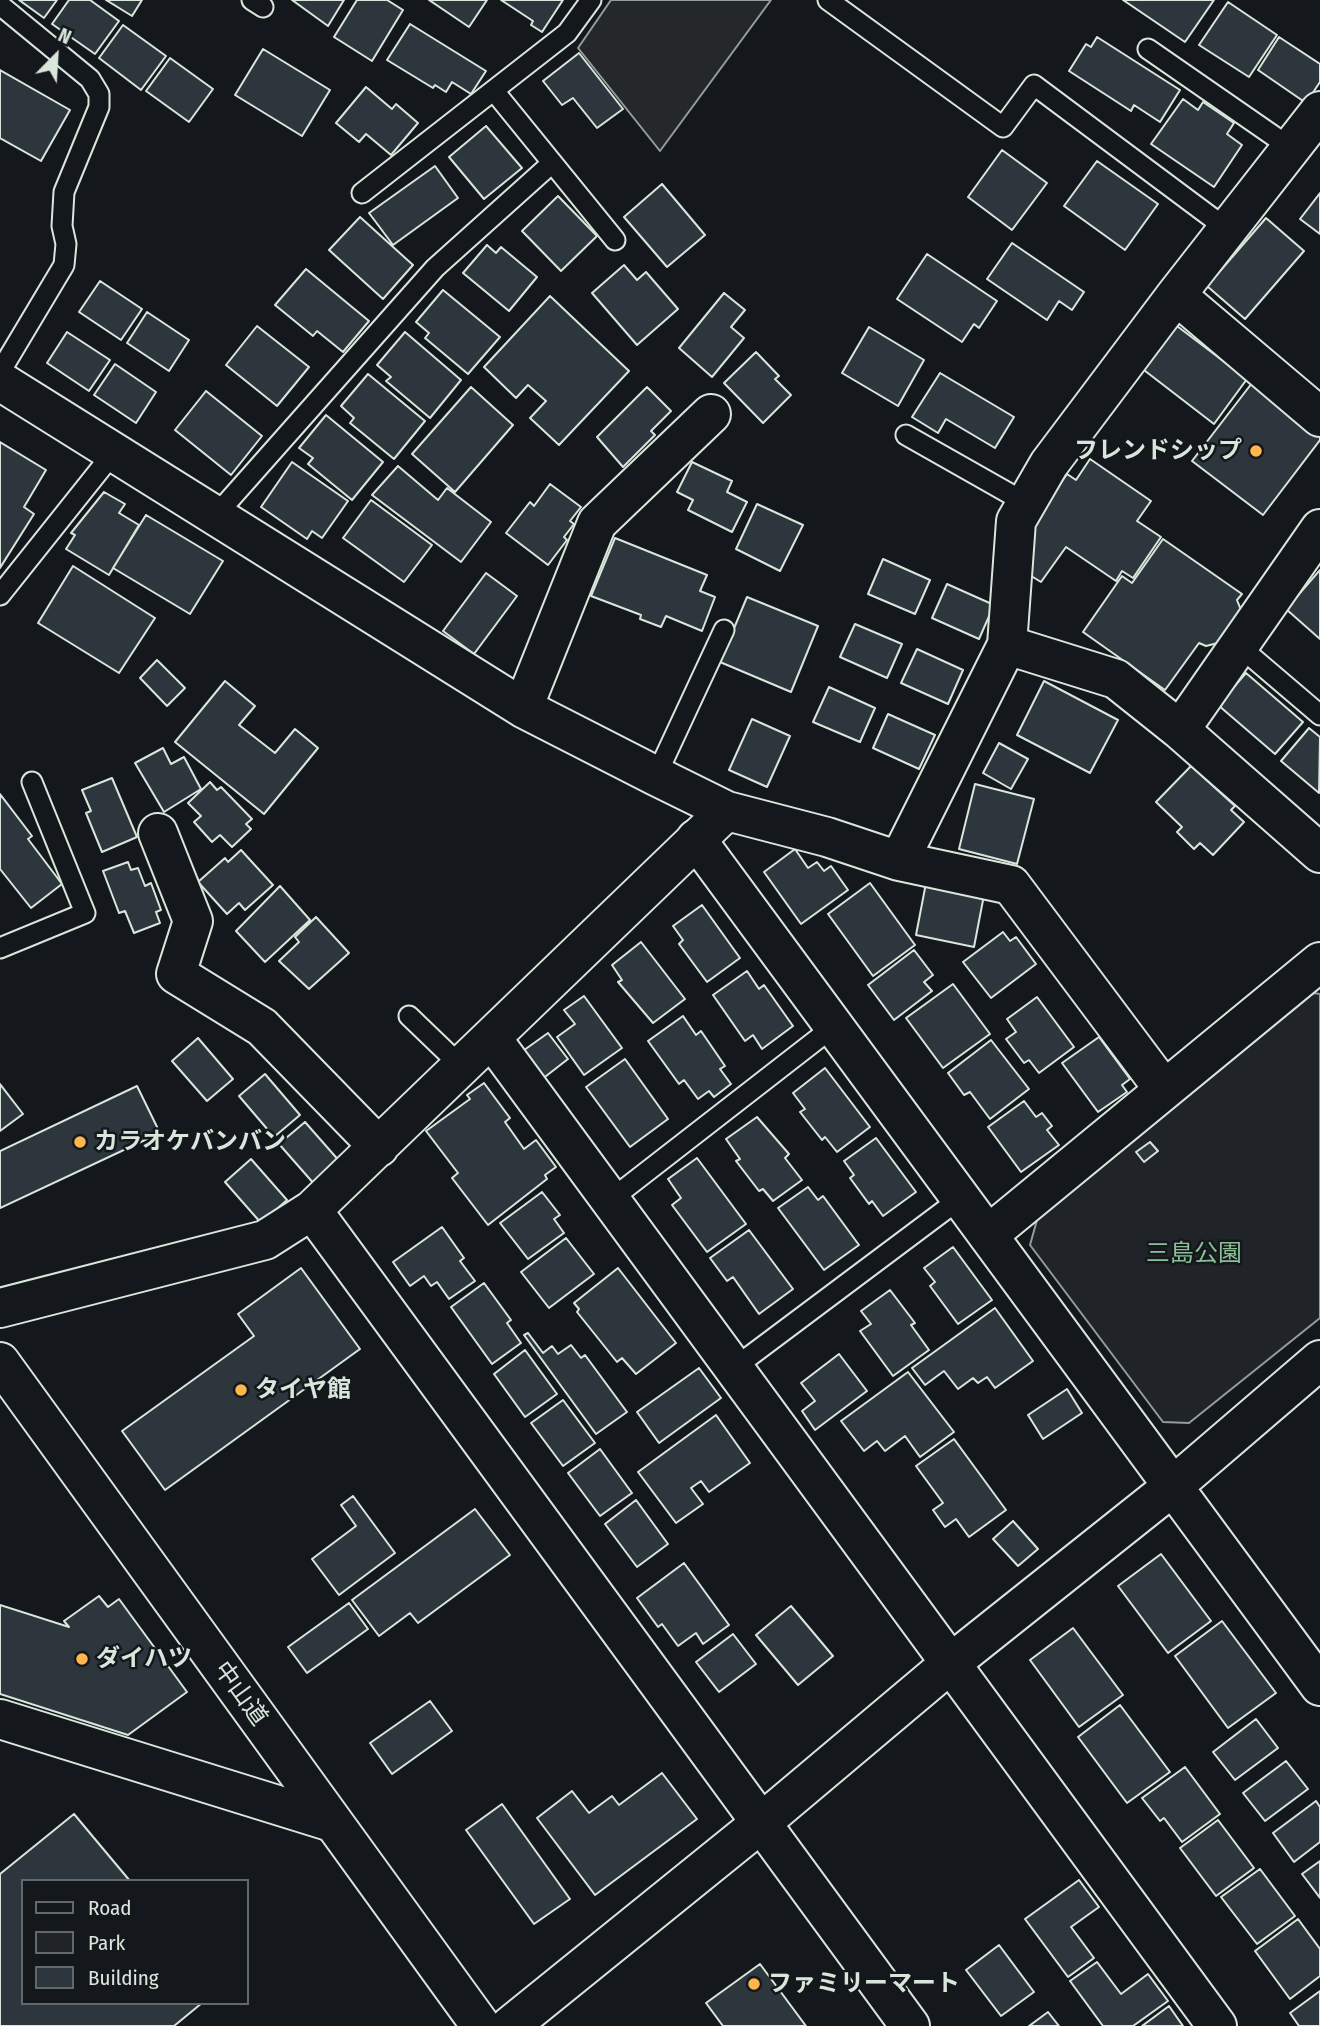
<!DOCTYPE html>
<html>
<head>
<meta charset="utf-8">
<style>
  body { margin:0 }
  #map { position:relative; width:1320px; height:2026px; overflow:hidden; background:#14181c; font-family:"Fira Sans Condensed",sans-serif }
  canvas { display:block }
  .legend { position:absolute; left:21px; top:1879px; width:228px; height:126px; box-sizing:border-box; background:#14181c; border:2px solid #626a69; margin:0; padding:9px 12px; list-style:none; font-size:21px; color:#d8e6dc }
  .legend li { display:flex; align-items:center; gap:14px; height:35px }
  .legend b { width:35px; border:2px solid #626a69 }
  .north { position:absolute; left:21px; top:21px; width:70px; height:70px; -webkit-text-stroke:5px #14181c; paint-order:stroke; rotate:24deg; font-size:19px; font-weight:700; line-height:28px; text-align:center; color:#d8e6dc }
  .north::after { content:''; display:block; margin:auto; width:24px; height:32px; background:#d8e6dc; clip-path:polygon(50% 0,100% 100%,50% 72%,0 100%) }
</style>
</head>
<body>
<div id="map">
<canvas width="1320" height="2026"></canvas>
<ul class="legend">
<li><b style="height:9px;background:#14181c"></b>Road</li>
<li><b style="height:19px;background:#202428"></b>Park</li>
<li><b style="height:19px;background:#2c363c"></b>Building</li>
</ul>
<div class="north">N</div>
</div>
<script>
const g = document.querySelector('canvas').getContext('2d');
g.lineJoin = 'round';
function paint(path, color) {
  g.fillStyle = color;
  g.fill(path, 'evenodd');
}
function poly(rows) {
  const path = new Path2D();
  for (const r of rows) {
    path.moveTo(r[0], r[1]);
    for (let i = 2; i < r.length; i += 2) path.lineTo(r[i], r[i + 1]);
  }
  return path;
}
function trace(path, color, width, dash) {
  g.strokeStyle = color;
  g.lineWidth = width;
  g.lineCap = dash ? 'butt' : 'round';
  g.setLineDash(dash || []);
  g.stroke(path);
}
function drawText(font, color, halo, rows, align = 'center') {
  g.font = font + ' "Fira Sans Condensed","Noto Sans JP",sans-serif';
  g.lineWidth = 5;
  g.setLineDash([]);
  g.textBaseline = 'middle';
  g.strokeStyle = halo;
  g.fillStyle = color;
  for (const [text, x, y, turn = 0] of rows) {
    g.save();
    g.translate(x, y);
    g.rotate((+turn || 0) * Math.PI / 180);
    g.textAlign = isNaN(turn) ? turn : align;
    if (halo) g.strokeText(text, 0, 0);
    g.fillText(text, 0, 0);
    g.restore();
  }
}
const green = poly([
  [1313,993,1320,994,1320,1318,1189,1423,1163,1422,1030,1245,1037,1220,1313,993]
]);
const parking = poly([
  [611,0,771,0,660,151,578,48,611,0]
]);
const building = poly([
  [19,0,57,0,44,18,19,0],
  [69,0,90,0,119,21,95,54,52,24,69,0],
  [106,0,142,0,132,16,106,0],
  [292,0,344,0,328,26,292,0],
  [357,0,387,0,403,10,372,61,334,37,357,0],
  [429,0,487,0,469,27,429,0],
  [501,0,563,0,542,32,531,25,533,21,501,0],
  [1123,0,1214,0,1185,42,1123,0],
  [1228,2,1277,35,1249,77,1199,45,1228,2],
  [410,24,486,71,471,94,452,82,446,92,435,85,433,88,387,60,410,24],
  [123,25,166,56,141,90,99,58,123,25],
  [1097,37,1180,90,1160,122,1134,105,1131,111,1069,71,1086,44,1091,47,1097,37],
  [1279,37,1320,64,1320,82,1306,103,1258,70,1279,37],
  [263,49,330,90,302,136,235,95,263,49],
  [579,53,623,109,597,128,573,98,562,105,543,81,579,53],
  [170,58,213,89,189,122,146,91,170,58],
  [0,70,70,110,41,161,0,138,0,70],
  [366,87,392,109,396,104,418,123,391,155,366,134,359,142,336,123,366,87],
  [1183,99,1198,110,1203,102,1234,123,1227,134,1242,145,1214,187,1151,144,1183,99],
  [486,126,522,168,484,199,449,157,486,126],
  [1002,150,1047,183,1012,230,968,197,1002,150],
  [1097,161,1158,204,1125,250,1064,206,1097,161],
  [435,166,458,198,393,245,369,213,435,166],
  [662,184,705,235,667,267,624,217,662,184],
  [1320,193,1320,234,1300,219,1320,193],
  [558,196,597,236,561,271,522,231,558,196],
  [360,217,413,265,383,299,329,250,360,217],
  [1266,218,1304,251,1245,319,1207,286,1266,218],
  [1012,243,1084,292,1072,310,1059,301,1047,320,987,279,1012,243],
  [487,245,496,253,501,247,537,277,509,311,463,273,487,245],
  [927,254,997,301,979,328,974,324,962,342,897,299,927,254],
  [624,265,637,280,646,272,678,309,637,345,592,293,624,265],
  [306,269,369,321,343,352,317,331,313,336,275,305,306,269],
  [100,281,142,309,121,340,79,312,100,281],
  [443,290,500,337,468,374,425,338,429,333,416,322,443,290],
  [724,293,745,310,731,327,744,338,712,377,679,348,724,293],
  [550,296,629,371,559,445,530,418,546,401,528,385,516,398,484,367,550,296],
  [147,312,189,340,169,371,127,343,147,312],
  [1173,323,1247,379,1214,424,1140,367,1173,323],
  [257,326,309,367,277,406,226,365,257,326],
  [869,327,924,360,898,406,842,373,869,327],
  [67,332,110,360,89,391,47,363,67,332],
  [405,332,461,380,430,418,386,381,391,377,377,365,405,332],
  [756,352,779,376,775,379,791,395,763,423,724,383,756,352],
  [115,364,156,392,136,423,94,395,115,364],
  [940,373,1014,417,995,448,946,419,938,433,912,417,940,373],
  [368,374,425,421,394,459,350,423,354,418,341,406,368,374],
  [1252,383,1320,434,1320,440,1263,515,1192,461,1252,383],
  [471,387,513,425,455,492,412,454,471,387],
  [647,387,671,411,651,431,655,435,623,467,597,437,647,387],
  [206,391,262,436,231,475,175,430,206,391],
  [326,415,383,462,352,500,308,464,313,458,299,448,326,415],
  [0,442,46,470,24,507,34,514,0,568,0,442],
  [1090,459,1151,501,1137,521,1161,537,1133,578,1122,571,1116,581,1066,547,1041,582,1028,574,1030,527,1067,474,1076,480,1090,459],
  [292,462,348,501,322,538,312,531,307,539,261,507,292,462],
  [692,462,732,481,727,492,747,502,732,532,688,510,693,500,677,492,692,462],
  [398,466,438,500,447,488,491,522,461,562,372,495,398,466],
  [550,484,581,507,570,521,574,524,564,537,567,540,548,565,506,533,530,502,534,506,550,484],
  [104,492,125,504,119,513,139,525,109,575,66,549,75,535,71,533,104,492],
  [371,500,432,545,404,582,343,538,371,500],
  [757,504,803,525,780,571,736,549,757,504],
  [146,515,223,561,190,614,113,568,146,515],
  [615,538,707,575,700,591,715,597,702,631,666,616,661,627,640,619,641,615,591,596,615,538],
  [1163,539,1242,594,1237,600,1241,610,1218,643,1206,646,1199,643,1165,690,1083,632,1122,576,1132,583,1163,539],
  [883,559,930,580,915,614,868,594,883,559],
  [73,566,155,618,119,673,38,623,73,566],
  [1320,570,1320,639,1286,609,1320,570],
  [486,573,517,596,474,654,443,631,486,573],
  [947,584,994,605,979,639,932,618,947,584],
  [747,597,818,626,791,692,720,662,747,597],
  [855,624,902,644,887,678,840,657,855,624],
  [917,649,963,670,948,704,901,683,917,649],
  [157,660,185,688,167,706,140,678,157,660],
  [1246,673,1303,722,1275,754,1218,705,1246,673],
  [225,681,255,706,239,725,275,753,295,729,318,748,264,814,175,742,225,681],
  [1044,681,1118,720,1090,773,1017,735,1044,681],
  [829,687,875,708,860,742,813,722,829,687],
  [888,714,935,735,919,769,873,748,888,714],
  [752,719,790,736,767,787,729,770,752,719],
  [1309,728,1320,737,1319,793,1281,761,1309,728],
  [999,743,1028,759,1011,789,983,773,999,743],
  [163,748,171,764,184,757,201,789,164,812,135,763,163,748],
  [1191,766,1235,806,1231,810,1244,822,1213,855,1200,843,1194,849,1177,832,1182,827,1156,802,1191,766],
  [112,778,137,837,102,852,86,813,91,811,82,790,112,778],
  [210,782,217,790,221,787,252,819,246,824,251,829,232,847,220,835,212,842,194,822,201,816,188,803,210,782],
  [975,784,1034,799,1017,864,959,849,975,784],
  [0,794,32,836,28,839,62,884,31,908,0,869,0,794],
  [795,849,808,868,817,862,824,871,831,866,848,890,801,924,764,872,795,849],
  [241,850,273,885,245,910,239,903,227,914,198,882,225,858,228,862,241,850],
  [128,862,131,870,138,868,145,886,151,883,161,910,156,912,160,923,134,933,125,911,119,913,103,871,128,862],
  [870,883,915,945,873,976,828,914,870,883],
  [926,883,984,895,974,947,916,935,926,883],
  [280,886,310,920,265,962,236,931,280,886],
  [702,905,740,958,707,982,679,944,683,940,673,926,702,905],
  [316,917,349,953,309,989,279,961,299,942,295,937,316,917],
  [1003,932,1010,941,1016,937,1036,964,991,998,963,962,1003,932],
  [641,942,685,999,653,1023,618,982,622,980,612,965,641,942],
  [914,950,933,975,924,982,932,991,894,1020,868,985,914,950],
  [747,971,759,989,764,985,793,1026,762,1049,753,1035,745,1041,713,995,747,971],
  [953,984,990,1034,943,1068,906,1018,953,984],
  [584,996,622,1048,584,1075,557,1037,575,1024,564,1010,584,996],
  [1037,997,1074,1047,1039,1073,1029,1060,1024,1063,1006,1039,1016,1032,1007,1019,1037,997],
  [683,1016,696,1035,701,1031,725,1066,720,1069,731,1084,714,1097,709,1091,698,1099,684,1080,679,1084,648,1041,683,1016],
  [548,1033,568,1059,541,1080,520,1053,548,1033],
  [1099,1037,1130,1079,1122,1085,1127,1092,1098,1112,1062,1063,1099,1037],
  [198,1038,233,1079,207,1101,172,1061,198,1038],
  [991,1040,1029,1089,990,1119,970,1092,964,1095,948,1073,991,1040],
  [625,1059,668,1119,630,1147,586,1087,625,1059],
  [825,1068,870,1127,837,1152,825,1137,822,1140,800,1112,805,1109,793,1093,825,1068],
  [265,1074,300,1115,274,1137,239,1096,265,1074],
  [484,1083,510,1118,505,1122,524,1149,536,1140,556,1167,545,1175,547,1179,488,1225,452,1178,458,1173,426,1131,470,1099,467,1095,484,1083],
  [0,1084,23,1114,0,1131,0,1084],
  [137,1086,160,1133,0,1208,0,1151,137,1086],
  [1024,1101,1036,1117,1042,1113,1052,1126,1047,1130,1059,1145,1021,1172,988,1127,1024,1101],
  [757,1117,789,1154,785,1158,802,1180,773,1201,763,1189,759,1191,736,1161,740,1159,726,1139,757,1117],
  [305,1122,341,1163,315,1185,279,1144,305,1122],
  [876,1138,916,1192,883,1216,872,1201,869,1204,850,1178,854,1175,844,1161,876,1138],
  [1150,1142,1158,1151,1144,1162,1136,1152,1150,1142],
  [697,1158,746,1224,707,1252,672,1205,681,1198,668,1179,697,1158],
  [251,1159,287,1200,261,1223,225,1182,251,1159],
  [808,1187,818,1200,823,1196,859,1245,824,1270,778,1208,808,1187],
  [542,1192,560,1215,554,1219,564,1233,528,1259,500,1223,542,1192],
  [442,1227,464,1258,460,1261,475,1281,449,1299,437,1282,431,1286,424,1276,410,1286,393,1262,442,1227],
  [749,1230,793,1289,759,1314,733,1277,727,1281,710,1258,749,1230],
  [566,1238,594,1274,549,1308,521,1272,566,1238],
  [953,1247,992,1300,958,1324,930,1286,935,1282,924,1268,953,1247],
  [301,1268,360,1349,165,1490,122,1431,254,1336,238,1314,301,1268],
  [618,1268,676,1343,636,1374,622,1358,617,1362,577,1312,579,1309,574,1303,618,1268],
  [484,1283,511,1320,507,1323,521,1343,492,1364,451,1307,484,1283],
  [890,1290,915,1323,911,1325,929,1350,893,1376,860,1331,871,1324,861,1311,890,1290],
  [995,1308,1033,1361,995,1388,987,1377,978,1383,973,1378,958,1389,944,1371,925,1385,912,1368,995,1308],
  [528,1333,543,1353,552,1346,558,1354,571,1345,581,1358,585,1355,627,1412,596,1434,524,1335,528,1333],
  [525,1350,557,1394,525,1417,494,1374,525,1350],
  [839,1354,867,1391,815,1430,802,1411,815,1401,801,1383,839,1354],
  [699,1368,721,1398,659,1443,637,1412,699,1368],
  [908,1372,954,1432,920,1457,905,1436,885,1451,877,1441,864,1451,841,1421,908,1372],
  [1067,1389,1082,1413,1043,1439,1028,1415,1067,1389],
  [563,1400,595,1443,563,1466,531,1423,563,1400],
  [716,1415,750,1463,709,1492,701,1481,691,1488,703,1504,676,1523,638,1472,716,1415],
  [954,1439,1006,1510,969,1537,956,1519,945,1527,933,1510,943,1503,916,1466,954,1439],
  [600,1449,632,1493,600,1516,568,1473,600,1449],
  [353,1496,395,1553,339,1595,312,1559,356,1526,341,1505,353,1496],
  [636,1500,668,1544,637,1567,605,1524,636,1500],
  [475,1509,510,1555,418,1623,410,1613,379,1636,352,1600,475,1509],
  [1013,1521,1038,1549,1018,1566,993,1539,1013,1521],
  [1161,1554,1211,1621,1168,1653,1118,1586,1161,1554],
  [684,1563,729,1625,703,1644,696,1633,678,1646,662,1624,658,1627,637,1598,684,1563],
  [99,1596,108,1607,119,1599,187,1692,128,1735,0,1694,0,1605,69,1627,64,1621,99,1596],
  [349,1603,368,1629,307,1673,288,1647,349,1603],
  [791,1606,833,1656,798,1685,756,1635,791,1606],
  [1222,1621,1276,1693,1228,1728,1175,1656,1222,1621],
  [1073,1628,1123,1695,1079,1727,1030,1660,1073,1628],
  [733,1634,756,1664,719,1692,696,1662,733,1634],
  [430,1701,452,1731,392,1774,370,1743,430,1701],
  [1120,1705,1170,1772,1127,1803,1078,1737,1120,1705],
  [1256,1719,1278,1748,1235,1780,1213,1752,1256,1719],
  [1286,1761,1308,1789,1265,1821,1243,1793,1286,1761],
  [1185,1767,1220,1814,1182,1842,1164,1818,1160,1821,1142,1798,1185,1767],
  [662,1773,697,1819,595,1895,537,1818,572,1791,589,1813,612,1796,619,1805,662,1773],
  [1316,1801,1320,1807,1320,1842,1294,1862,1273,1833,1316,1801],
  [502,1804,570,1899,534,1924,466,1830,502,1804],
  [74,1814,130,1881,23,1881,23,2003,202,2003,174,2026,0,2026,0,1874,74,1814],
  [1218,1820,1254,1868,1216,1896,1180,1848,1218,1820],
  [1320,1861,1320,1898,1302,1874,1320,1861],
  [1260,1869,1295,1916,1257,1944,1221,1897,1260,1869],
  [1079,1880,1099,1907,1071,1927,1094,1958,1068,1977,1025,1919,1079,1880],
  [1298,1919,1320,1949,1320,1976,1290,1999,1255,1951,1298,1919],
  [999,1945,1034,1992,1001,2016,966,1970,999,1945],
  [1097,1962,1121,1994,1148,1974,1168,2001,1133,2026,1103,2026,1070,1981,1097,1962],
  [760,1964,806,2026,723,2026,706,2003,760,1964],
  [1320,1991,1320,2026,1299,2026,1290,2013,1320,1991],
  [1169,2006,1183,2026,1142,2026,1169,2006],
  [1048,2012,1059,2026,1029,2026,1048,2012]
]);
const lane = poly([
  [252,0,263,7],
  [828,0,1003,127,1034,85,1227,229],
  [0,5,90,79,99,94,99,107,64,192,62,226,66,244,64,265,0,372],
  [1148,49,1291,148],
  [494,91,615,240],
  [362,193,567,33,591,0],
  [906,435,1026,503],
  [216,515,435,268,552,163],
  [0,595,114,452],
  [1239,646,1320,715],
  [656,776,724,630],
  [0,948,85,913,32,782],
  [409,1016,462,1067],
  [609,1201,833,1027],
  [734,1368,961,1198]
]);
const street = poly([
  [1176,295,1320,417],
  [0,381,523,708,656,776,727,811,827,837,899,861,1011,885,1163,1088],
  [1007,645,1116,679,1180,730,1320,853],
  [523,708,597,523,711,414],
  [1180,730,1320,529],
  [158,833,193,921,176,974,262,1027,379,1147],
  [899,861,1007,645,1016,521,1049,464,1176,295,1320,111],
  [492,1039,1217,2026],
  [312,1210,910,2026],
  [988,1235,1320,962],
  [0,1308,265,1240,312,1210,720,817],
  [0,1719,332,1822]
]);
const secondary = poly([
  [696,839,1320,1686],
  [510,2026,761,1823,951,1663,1172,1487,1320,1360]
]);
const highway = poly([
  [0,1362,481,2026]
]);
const markers = [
  [1256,451,7,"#ffb74d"],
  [80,1142,7,"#ffb74d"],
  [241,1390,7,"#ffb74d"],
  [82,1659,7,"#ffb74d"],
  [754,1984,7,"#ffb74d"]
];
const poiNames = [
  ["フレンドシップ",1242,451,"right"],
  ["カラオケバンバン",94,1142],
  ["タイヤ館",255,1390],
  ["ダイハツ",96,1659],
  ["ファミリーマート",768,1984]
];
const parkNames = [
  ["三島公園",1194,1254]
];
const streetNames = [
  ["中山道",240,1694,54]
];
paint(green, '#202428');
trace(green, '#939e99', 2);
paint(parking, '#24282b');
trace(parking, '#939e99', 2);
paint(building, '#2c363c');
trace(building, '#d8e6dc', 2);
trace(lane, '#d8e6dc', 23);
trace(street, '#d8e6dc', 42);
trace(secondary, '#d8e6dc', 42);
trace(highway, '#d8e6dc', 42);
trace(lane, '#14181c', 19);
trace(street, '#14181c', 38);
trace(secondary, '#14181c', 38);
trace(highway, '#14181c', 38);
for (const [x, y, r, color] of markers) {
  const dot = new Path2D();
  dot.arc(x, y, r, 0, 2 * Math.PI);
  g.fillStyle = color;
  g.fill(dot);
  trace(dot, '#14181c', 2.5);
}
drawText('bold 24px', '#d8e6dc', '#14181c', poiNames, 'left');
drawText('24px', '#8ac095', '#14181c', parkNames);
drawText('24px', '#d8e6dc', '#14181c', streetNames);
</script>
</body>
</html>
